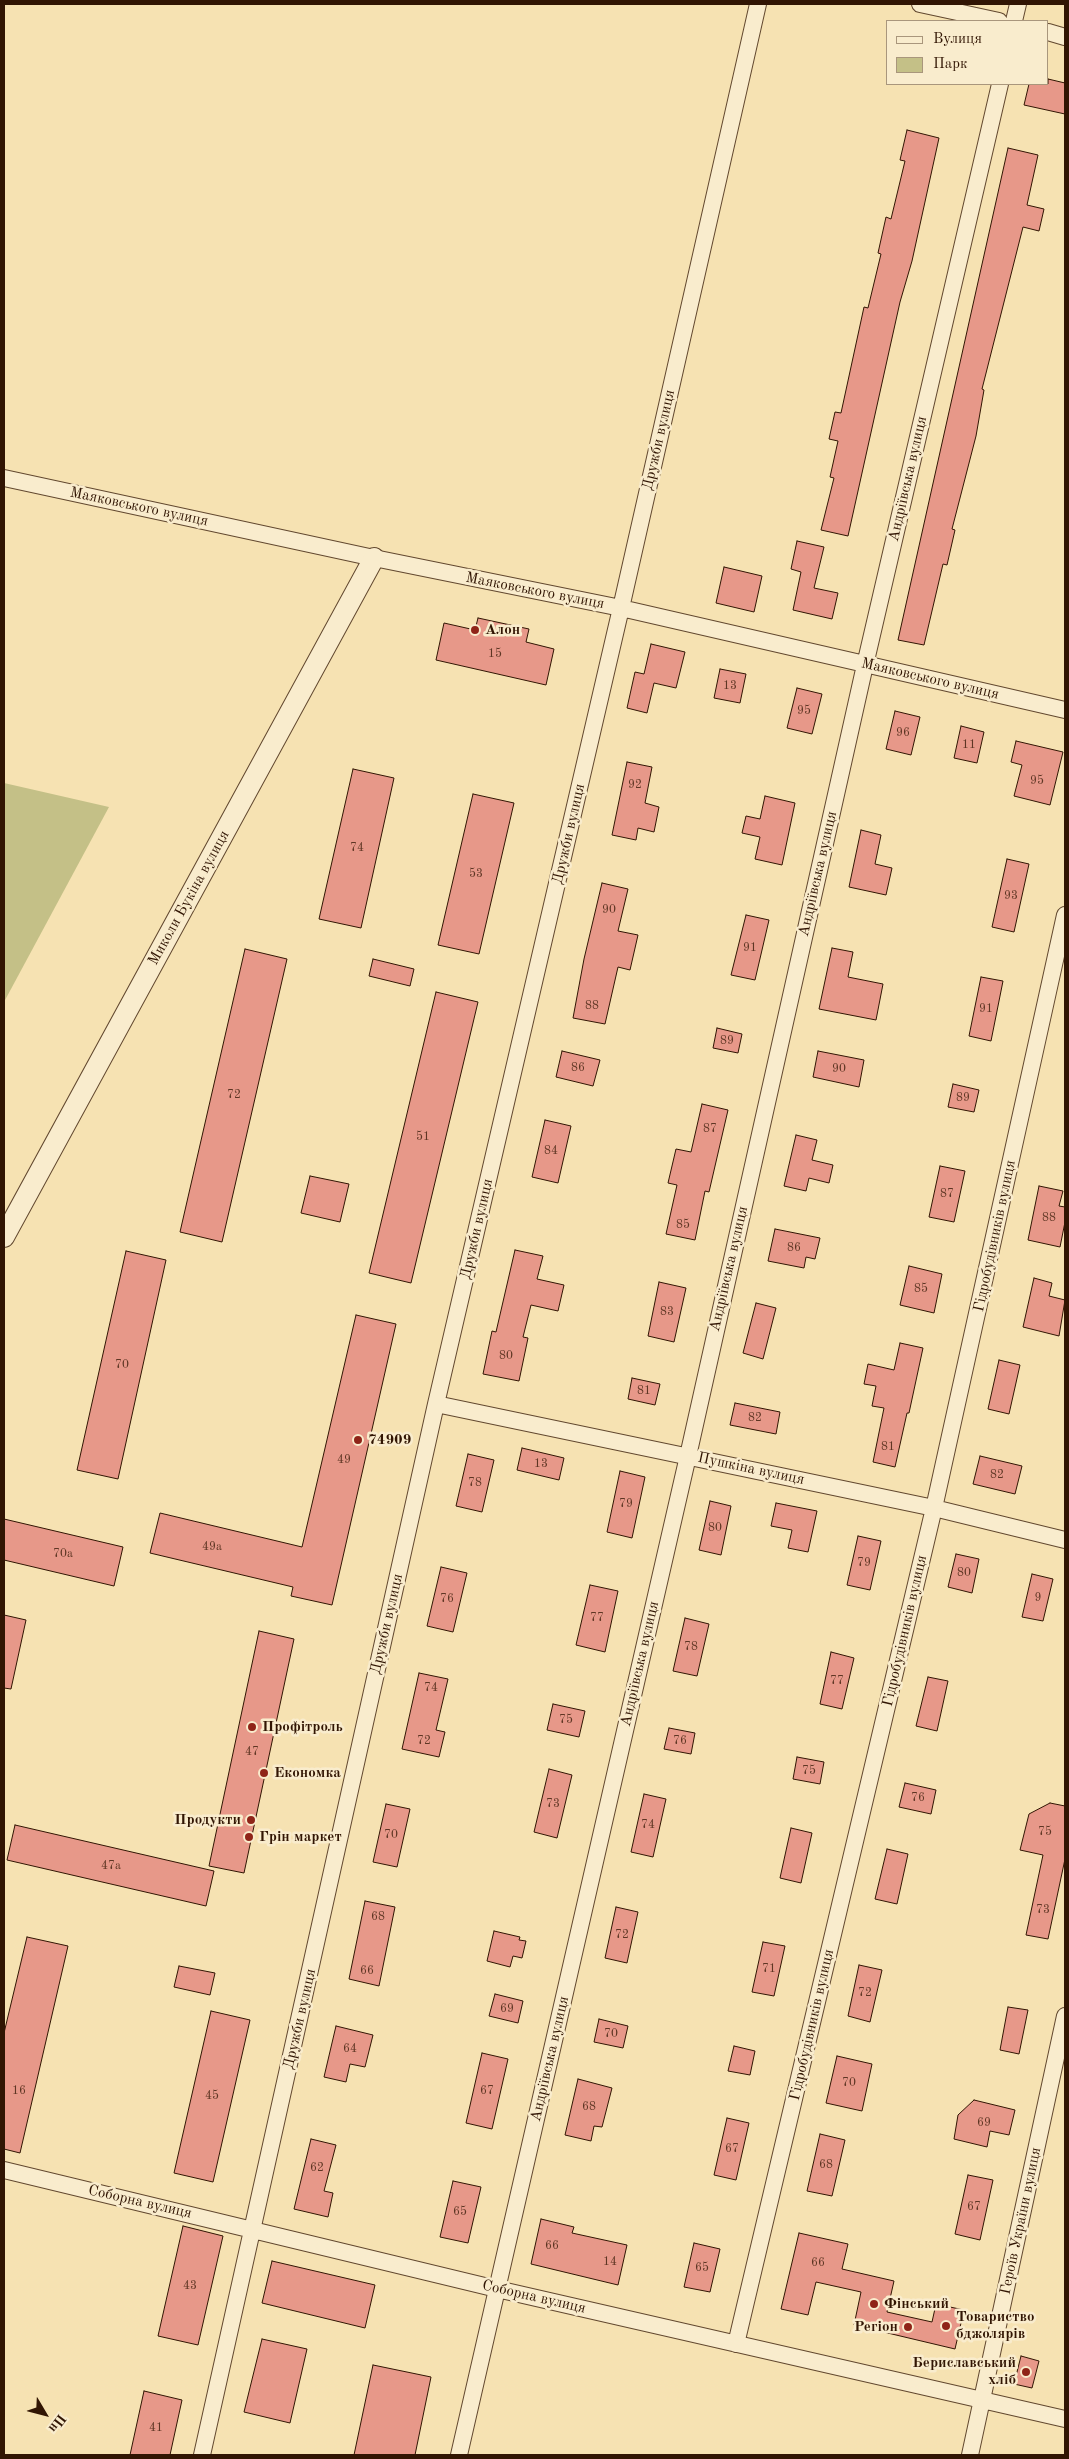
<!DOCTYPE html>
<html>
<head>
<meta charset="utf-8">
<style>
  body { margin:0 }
  #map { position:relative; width:1069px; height:2459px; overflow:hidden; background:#f6e2b2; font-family:"Old Standard TT",serif }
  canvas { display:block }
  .frame { position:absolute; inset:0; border:5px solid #311503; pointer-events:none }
  .legend { position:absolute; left:886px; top:20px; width:162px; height:65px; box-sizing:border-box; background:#f9eccd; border:1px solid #a9967c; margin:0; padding:6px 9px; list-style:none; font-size:15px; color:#311503 }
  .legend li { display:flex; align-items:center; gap:10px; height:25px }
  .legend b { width:25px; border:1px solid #a9967c }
  .north { position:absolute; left:20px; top:2389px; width:50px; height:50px; -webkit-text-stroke:4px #f9eccd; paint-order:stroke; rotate:127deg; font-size:14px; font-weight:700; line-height:20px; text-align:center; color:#311503 }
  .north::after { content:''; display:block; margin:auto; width:18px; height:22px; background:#311503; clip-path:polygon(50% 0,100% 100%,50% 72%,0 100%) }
</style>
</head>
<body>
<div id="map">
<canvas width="1069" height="2459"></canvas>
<div class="frame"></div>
<ul class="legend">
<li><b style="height:6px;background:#f9eccd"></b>Вулиця</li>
<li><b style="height:14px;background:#c4c087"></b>Парк</li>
</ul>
<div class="north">Пн</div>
</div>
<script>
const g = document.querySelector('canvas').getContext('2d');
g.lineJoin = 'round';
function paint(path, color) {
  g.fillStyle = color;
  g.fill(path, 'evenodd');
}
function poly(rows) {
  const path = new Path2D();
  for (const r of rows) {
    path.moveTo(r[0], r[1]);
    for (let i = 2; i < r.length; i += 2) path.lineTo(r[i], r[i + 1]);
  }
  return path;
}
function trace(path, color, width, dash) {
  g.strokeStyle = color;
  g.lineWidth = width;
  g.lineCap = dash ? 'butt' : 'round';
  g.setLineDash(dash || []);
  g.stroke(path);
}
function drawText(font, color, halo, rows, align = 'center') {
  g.font = font + ' "Old Standard TT",serif';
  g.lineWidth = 5;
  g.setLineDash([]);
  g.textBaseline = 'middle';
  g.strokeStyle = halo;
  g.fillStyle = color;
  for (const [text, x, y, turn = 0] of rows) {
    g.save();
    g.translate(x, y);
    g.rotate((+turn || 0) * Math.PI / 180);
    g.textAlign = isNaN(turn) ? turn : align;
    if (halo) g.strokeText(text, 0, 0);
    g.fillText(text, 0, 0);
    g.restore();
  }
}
const green = poly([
  [4,783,109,807,4,1002]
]);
const building = poly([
  [1048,79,1065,83,1065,114,1024,105,1029,84,1048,84,1048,79],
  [907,130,939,138,912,261,900,302,848,536,821,530,834,478,830,477,838,441,829,439,835,412,841,413,864,307,868,308,881,254,878,253,886,217,891,219,905,161,900,160,907,130],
  [1008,148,1038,155,1027,205,1044,209,1039,231,1023,227,982,389,984,390,976,436,952,529,955,530,947,565,943,564,924,645,898,640,1008,148],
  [797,541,824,547,814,588,838,593,832,619,793,610,801,572,791,569,797,541],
  [724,567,762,576,754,612,716,603,724,567],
  [478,618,529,629,526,642,554,649,546,685,436,660,444,623,475,630,478,618],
  [651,644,685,652,676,688,654,683,647,713,627,708,635,672,644,674,651,644],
  [720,669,746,674,740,703,714,698,720,669],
  [797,688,822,694,812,734,787,728,797,688],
  [895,711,920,717,911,755,886,749,895,711],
  [961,726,984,732,977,763,954,758,961,726],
  [1016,741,1063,752,1050,805,1014,796,1022,765,1011,762,1016,741],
  [627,762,652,767,645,803,659,807,654,832,638,828,636,840,612,835,627,762],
  [353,769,394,778,361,928,319,919,353,769],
  [473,794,514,803,479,954,438,945,473,794],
  [765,796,795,803,782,865,755,859,760,837,742,833,746,816,760,819,765,796],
  [861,830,881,835,875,864,892,868,886,895,849,887,861,830],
  [1007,859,1029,864,1014,932,992,927,1007,859],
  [602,883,628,889,618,931,638,935,630,970,618,967,605,1024,573,1018,584,959,602,883],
  [746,915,769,920,755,980,731,975,746,915],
  [832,948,853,952,848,977,883,984,876,1020,819,1009,832,948],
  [245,949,287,959,222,1242,180,1232,245,949],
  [373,959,414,969,410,986,369,976,373,959],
  [981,977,1003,981,991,1041,969,1036,981,977],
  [436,992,478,1002,411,1283,369,1273,436,992],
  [717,1028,742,1034,738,1053,713,1048,717,1028],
  [562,1051,600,1060,593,1086,556,1077,562,1051],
  [818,1051,864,1060,859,1087,813,1077,818,1051],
  [953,1084,979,1090,974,1112,948,1107,953,1084],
  [702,1104,728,1110,709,1192,705,1191,695,1240,666,1234,677,1185,668,1183,676,1149,691,1152,702,1104],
  [545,1120,571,1126,558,1183,532,1177,545,1120],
  [796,1135,817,1140,812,1160,833,1165,829,1183,809,1178,806,1191,784,1186,796,1135],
  [940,1166,965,1171,954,1222,929,1217,940,1166],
  [310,1176,349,1184,340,1222,301,1213,310,1176],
  [1039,1186,1063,1191,1059,1206,1065,1207,1065,1222,1060,1247,1028,1240,1039,1186],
  [775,1229,820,1238,815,1259,806,1257,804,1268,768,1261,775,1229],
  [515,1250,543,1256,537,1279,564,1285,558,1311,531,1305,523,1337,528,1338,519,1381,483,1374,492,1331,496,1332,515,1250],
  [126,1251,166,1260,118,1479,77,1470,126,1251],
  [909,1266,942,1274,934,1313,900,1305,909,1266],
  [1034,1278,1052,1283,1049,1296,1065,1300,1059,1336,1023,1327,1034,1278],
  [659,1282,686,1288,674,1342,648,1336,659,1282],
  [756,1303,776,1308,763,1359,743,1353,756,1303],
  [356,1315,396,1324,332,1605,291,1596,293,1587,150,1553,160,1513,302,1547,356,1315],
  [900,1343,923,1348,909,1413,907,1413,895,1467,873,1462,884,1408,872,1406,876,1386,864,1384,868,1364,894,1370,900,1343],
  [999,1360,1020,1365,1009,1414,988,1409,999,1360],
  [632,1378,660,1384,655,1405,628,1399,632,1378],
  [735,1403,780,1412,776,1434,730,1425,735,1403],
  [522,1448,564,1458,559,1480,517,1470,522,1448],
  [468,1454,494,1460,482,1512,456,1506,468,1454],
  [980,1456,1022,1466,1015,1494,973,1484,980,1456],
  [620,1471,645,1477,632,1538,607,1532,620,1471],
  [710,1501,731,1506,721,1555,699,1550,710,1501],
  [776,1503,817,1511,808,1552,788,1548,792,1530,771,1526,776,1503],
  [4,1519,123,1547,114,1586,4,1560,4,1519],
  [858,1536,881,1541,870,1590,847,1585,858,1536],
  [956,1554,979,1559,972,1593,948,1587,956,1554],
  [441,1567,467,1573,453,1632,427,1626,441,1567],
  [1032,1574,1053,1579,1043,1621,1022,1617,1032,1574],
  [590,1585,618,1591,605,1652,576,1645,590,1585],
  [4,1615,26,1620,11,1689,4,1688,4,1615],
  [685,1618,709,1624,697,1676,673,1671,685,1618],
  [259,1631,294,1639,244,1873,209,1866,259,1631],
  [831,1652,854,1658,842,1709,820,1704,831,1652],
  [419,1673,448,1679,436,1730,445,1732,439,1757,402,1749,419,1673],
  [928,1677,948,1681,937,1731,916,1726,928,1677],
  [553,1704,585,1711,579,1737,547,1730,553,1704],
  [669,1728,695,1733,691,1754,664,1749,669,1728],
  [797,1757,824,1762,820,1784,793,1779,797,1757],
  [549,1769,572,1775,557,1838,534,1832,549,1769],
  [905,1783,936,1790,931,1814,899,1807,905,1783],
  [644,1794,666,1799,653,1857,631,1852,644,1794],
  [1050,1803,1065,1806,1065,1859,1048,1939,1026,1935,1043,1855,1020,1850,1029,1814,1050,1803],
  [386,1804,410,1809,397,1867,373,1862,386,1804],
  [15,1825,214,1871,206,1906,7,1860,15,1825],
  [791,1828,812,1833,801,1883,780,1878,791,1828],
  [887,1849,908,1854,897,1904,875,1899,887,1849],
  [365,1901,395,1907,379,1986,349,1979,365,1901],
  [616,1907,638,1912,627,1963,605,1958,616,1907],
  [494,1931,520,1937,519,1940,526,1941,522,1958,513,1956,510,1967,487,1961,494,1931],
  [27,1937,68,1946,20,2153,4,2149,4,2033,27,1937],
  [763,1942,785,1946,774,1996,752,1992,763,1942],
  [859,1965,882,1970,870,2022,848,2016,859,1965],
  [179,1966,215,1973,210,1995,174,1987,179,1966],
  [495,1994,523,2001,518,2023,489,2016,495,1994],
  [1008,2007,1028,2010,1019,2054,1000,2050,1008,2007],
  [211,2011,250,2020,213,2182,174,2173,211,2011],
  [599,2019,628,2026,623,2048,594,2042,599,2019],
  [336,2026,373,2035,365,2067,350,2064,346,2082,324,2077,336,2026],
  [734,2046,755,2051,750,2075,728,2071,734,2046],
  [482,2053,508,2059,492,2129,466,2123,482,2053],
  [837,2056,872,2064,862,2111,826,2103,837,2056],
  [578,2079,612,2088,602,2127,594,2126,591,2141,565,2135,578,2079],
  [974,2100,1015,2110,1009,2135,990,2131,987,2147,954,2139,958,2115,974,2100],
  [727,2118,749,2123,736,2180,714,2175,727,2118],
  [820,2134,845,2140,832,2196,807,2191,820,2134],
  [311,2139,336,2145,324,2191,333,2193,328,2217,294,2209,311,2139],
  [968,2175,993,2180,980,2240,955,2234,968,2175],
  [453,2181,481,2187,468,2243,440,2237,453,2181],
  [541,2219,574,2227,572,2233,627,2245,618,2285,531,2264,541,2219],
  [183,2226,223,2236,198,2345,158,2336,183,2226],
  [799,2233,848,2244,842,2269,894,2281,887,2312,932,2322,936,2304,964,2310,955,2349,854,2325,861,2292,816,2282,808,2315,781,2309,799,2233],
  [694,2243,720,2249,710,2292,684,2287,694,2243],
  [272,2261,375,2285,365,2328,262,2303,272,2261],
  [262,2339,307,2349,290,2423,244,2412,262,2339],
  [1021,2356,1039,2361,1032,2388,1014,2384,1021,2356],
  [373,2365,431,2377,415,2455,354,2455,373,2365],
  [144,2391,182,2400,170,2455,130,2455,144,2391]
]);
const minor = poly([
  [920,4,999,21],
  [1014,21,1018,4],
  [1048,32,1065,37],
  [4,478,374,558,621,608,1065,710],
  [436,1404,934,1508,1065,1540],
  [4,2170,497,2289,1065,2419],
  [736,2344,934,1508,1065,915],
  [202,2455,436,1404,621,608,758,4],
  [459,2455,688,1456,865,665,1000,84],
  [970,2455,1065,2016]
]);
const tertiary = poly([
  [4,1237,374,558]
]);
const markers = [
  [475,630,5,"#8f2418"],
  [358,1440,5,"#8f2418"],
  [252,1727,5,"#8f2418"],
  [264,1773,5,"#8f2418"],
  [251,1820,5,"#8f2418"],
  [249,1837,5,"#8f2418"],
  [874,2304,5,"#8f2418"],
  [946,2326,5,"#8f2418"],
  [908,2327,5,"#8f2418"],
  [1026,2372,5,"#8f2418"]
];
const numberNames = [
  ["15",495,654],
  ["13",730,686],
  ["95",804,711],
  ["96",903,733],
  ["11",969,745],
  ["95",1037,781],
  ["92",635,785],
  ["74",357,848],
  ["53",476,874],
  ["93",1011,896],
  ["90",609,910],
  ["91",750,948],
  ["88",592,1006],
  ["91",986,1009],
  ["89",727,1041],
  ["86",578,1068],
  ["90",839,1069],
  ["72",234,1095],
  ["89",963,1098],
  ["87",710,1129],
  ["51",423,1137],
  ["84",551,1151],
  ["87",947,1194],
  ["88",1049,1218],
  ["85",683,1225],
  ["86",794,1248],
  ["85",921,1289],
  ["83",667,1312],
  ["80",506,1356],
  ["70",122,1365],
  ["81",644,1391],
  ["82",755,1418],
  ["81",888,1447],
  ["49",344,1460],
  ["13",541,1464],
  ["82",997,1475],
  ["78",475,1483],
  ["79",626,1504],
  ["80",715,1528],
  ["49а",212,1547],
  ["70а",63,1554],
  ["79",864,1563],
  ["80",964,1573],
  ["9",1038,1598],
  ["76",447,1599],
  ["77",597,1618],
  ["78",691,1647],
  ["77",837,1681],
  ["74",431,1688],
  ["75",566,1720],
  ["72",424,1741],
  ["76",680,1741],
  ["47",252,1752],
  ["75",809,1771],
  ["76",918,1798],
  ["73",553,1804],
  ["74",648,1825],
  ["75",1045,1832],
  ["70",391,1835],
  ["47а",111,1866],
  ["73",1043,1910],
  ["68",378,1917],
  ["72",622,1935],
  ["71",769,1969],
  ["66",367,1971],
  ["72",865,1993],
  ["69",507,2009],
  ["70",611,2034],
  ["64",350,2049],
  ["70",849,2083],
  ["16",19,2091],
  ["67",487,2091],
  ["45",212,2096],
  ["68",589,2107],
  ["69",984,2123],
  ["67",732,2149],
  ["68",826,2165],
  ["62",317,2168],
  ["67",974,2207],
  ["65",460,2212],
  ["66",552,2246],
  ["14",610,2262],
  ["66",818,2263],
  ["65",702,2268],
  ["43",190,2286],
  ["41",156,2428]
];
const streetNames = [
  ["Дружби вулиця",659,440,-77],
  ["Андріївська вулиця",908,479,-77],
  ["Маяковського вулиця",139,507,12],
  ["Маяковського вулиця",535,591,11],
  ["Маяковського вулиця",930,679,13],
  ["Дружби вулиця",569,834,-77],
  ["Андріївська вулиця",818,874,-77],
  ["Миколи Букіна вулиця",189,898,-61],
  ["Дружби вулиця",477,1229,-77],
  ["Гідробудівників вулиця",995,1236,-78],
  ["Андріївська вулиця",729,1269,-77],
  ["Пушкіна вулиця",751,1469,12],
  ["Дружби вулиця",387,1624,-77],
  ["Гідробудівників вулиця",905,1631,-77],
  ["Андріївська вулиця",640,1664,-77],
  ["Дружби вулиця",300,2019,-77],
  ["Гідробудівників вулиця",812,2025,-77],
  ["Андріївська вулиця",550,2059,-77],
  ["Соборна вулиця",140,2202,13],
  ["Героїв України вулиця",1021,2221,-78],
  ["Соборна вулиця",534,2297,13]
];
const poiNames = [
  ["Алон",485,630],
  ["74909",368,1440],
  ["Профітроль",262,1727],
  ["Економка",274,1773],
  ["Продукти",241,1820,"right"],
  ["Грін маркет",259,1837],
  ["Фінський",884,2304],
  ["Товариство",956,2317],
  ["бджолярів",956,2334],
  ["Регіон",898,2327,"right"],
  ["Бериславський",1016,2363,"right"],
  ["хліб",1016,2380,"right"]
];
paint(green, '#c4c087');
paint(building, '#e79889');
trace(building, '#311503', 1);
trace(minor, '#62482f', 18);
trace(tertiary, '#62482f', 22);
trace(minor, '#f9eccd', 16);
trace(tertiary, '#f9eccd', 20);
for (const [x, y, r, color] of markers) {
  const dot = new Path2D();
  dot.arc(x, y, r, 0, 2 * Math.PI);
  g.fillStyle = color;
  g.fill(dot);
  trace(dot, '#f9eccd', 2);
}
drawText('12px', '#5e3624', null, numberNames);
drawText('15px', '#311503', '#f9eccd', streetNames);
drawText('bold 15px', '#311503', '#f9eccd', poiNames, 'left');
</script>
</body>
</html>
